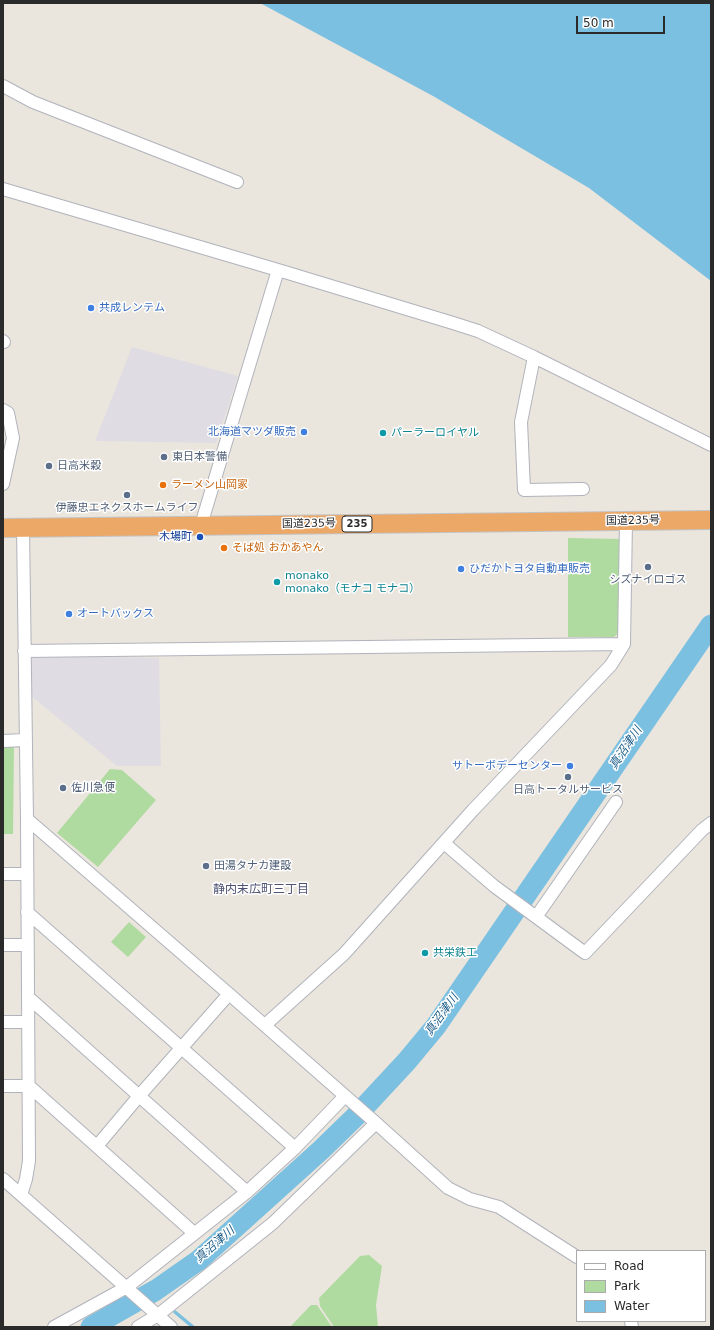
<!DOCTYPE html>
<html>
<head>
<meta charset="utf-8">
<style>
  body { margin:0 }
  #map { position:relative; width:714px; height:1330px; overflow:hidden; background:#eae5dd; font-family:"DejaVu Sans",sans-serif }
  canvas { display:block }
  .frame { position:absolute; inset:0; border:4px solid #2a2a2a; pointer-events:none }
  .legend { position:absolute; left:576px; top:1250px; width:130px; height:72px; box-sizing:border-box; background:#fff; border:1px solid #aaa; margin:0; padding:5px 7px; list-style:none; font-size:12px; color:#2a2a2a }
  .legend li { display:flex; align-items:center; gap:8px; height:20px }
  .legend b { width:20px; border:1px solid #aaa }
  .scale { position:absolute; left:576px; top:16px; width:89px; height:18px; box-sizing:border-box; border:2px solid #2a2a2a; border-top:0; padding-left:5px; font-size:12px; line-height:14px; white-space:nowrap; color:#2a2a2a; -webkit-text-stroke:3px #fff; paint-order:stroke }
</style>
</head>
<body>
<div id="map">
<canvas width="714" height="1330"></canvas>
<div class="frame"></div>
<ul class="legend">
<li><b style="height:5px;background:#fff"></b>Road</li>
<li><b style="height:11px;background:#b0dba0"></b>Park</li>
<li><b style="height:11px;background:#7cc0e1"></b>Water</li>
</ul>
<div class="scale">50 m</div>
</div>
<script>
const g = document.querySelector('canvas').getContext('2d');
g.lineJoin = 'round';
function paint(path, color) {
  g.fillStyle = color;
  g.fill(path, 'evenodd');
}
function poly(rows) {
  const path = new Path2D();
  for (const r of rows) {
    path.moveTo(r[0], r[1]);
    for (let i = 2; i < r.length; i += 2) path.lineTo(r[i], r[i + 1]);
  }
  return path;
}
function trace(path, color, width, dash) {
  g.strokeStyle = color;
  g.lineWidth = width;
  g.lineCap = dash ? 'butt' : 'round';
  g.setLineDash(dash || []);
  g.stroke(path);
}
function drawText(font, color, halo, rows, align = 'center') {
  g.font = font + ' "DejaVu Sans","Noto Sans JP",sans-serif';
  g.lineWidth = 3;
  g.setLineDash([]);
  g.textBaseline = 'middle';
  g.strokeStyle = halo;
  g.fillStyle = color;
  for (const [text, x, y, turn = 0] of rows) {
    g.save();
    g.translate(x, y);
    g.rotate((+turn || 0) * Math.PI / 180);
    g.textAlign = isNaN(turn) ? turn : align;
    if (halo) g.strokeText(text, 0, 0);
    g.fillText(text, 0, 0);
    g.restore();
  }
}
const industrial = poly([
  [132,347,238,376,216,443,95,441],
  [32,656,159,658,161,766,117,766,31,696]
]);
const green = poly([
  [568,538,621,539,620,632,614,637,568,637],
  [3,746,14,746,13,834,3,834],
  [110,769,122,770,156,800,98,867,57,833],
  [129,922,146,937,128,957,111,942],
  [369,1255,382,1266,376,1305,378,1327,334,1327,320,1306,319,1298,360,1256],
  [311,1305,317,1305,332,1327,290,1327]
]);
const water = poly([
  [260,3,711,3,711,281,589,188,433,96]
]);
const stream = poly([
  [156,1290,159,1295],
  [175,1312,193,1327]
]);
const river = poly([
  [91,1327,156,1290,199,1260,321,1150,355,1117,407,1061,436,1026,711,625]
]);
const minor = poly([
  [3,86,33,102,237,182],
  [3,189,278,270,453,323,478,331,534,357,711,445],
  [3,341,4,342],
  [534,357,521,422,524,490,583,489],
  [3,410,8,413,13,438,3,484],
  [201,525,278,270],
  [24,651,624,644],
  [3,741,25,740],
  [27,819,229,994,376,1123,448,1188,470,1199,499,1207,577,1257],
  [444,843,494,886,585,953,702,830,711,823],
  [3,874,27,874],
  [27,912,295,1148],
  [536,917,616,802],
  [3,945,27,945],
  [28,997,247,1192],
  [3,1022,28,1022],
  [265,1025,344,954,473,810,611,665,624,644,626,521],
  [3,1086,29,1086,194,1233],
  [97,1146,139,1096,229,994],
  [3,1179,171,1327],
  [21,1195,26,1179,29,1161,27,819,23,527],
  [631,1321,632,1327],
  [54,1327,127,1287,247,1192,295,1148,345,1096],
  [138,1327,158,1315,273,1223,376,1123]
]);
const highway = poly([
  [3,528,711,520]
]);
const markers = [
  [91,308,4,"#3f7fe0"],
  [304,432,4,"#3f7fe0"],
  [383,433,4,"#0f9aa8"],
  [164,457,4,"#5c6f8a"],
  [49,466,4,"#5c6f8a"],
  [163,485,4,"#e8710a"],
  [127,495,4,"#5c6f8a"],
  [200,537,4,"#1a4fb4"],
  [224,548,4,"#e8710a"],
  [648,567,4,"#5c6f8a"],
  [461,569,4,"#3f7fe0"],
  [277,582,4,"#0f9aa8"],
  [69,614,4,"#3f7fe0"],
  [570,766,4,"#3f7fe0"],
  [568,777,4,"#5c6f8a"],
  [63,788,4,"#5c6f8a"],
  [206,866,4,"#5c6f8a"],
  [425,953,4,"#0f9aa8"]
];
const shields = [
  [357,524,30]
];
const shieldNames = [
  ["235",357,524]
];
const shopNames = [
  ["共成レンテム",99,308],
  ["北海道マツダ販売",296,432,"right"],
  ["ひだかトヨタ自動車販売",469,569],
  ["オートバックス",77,614],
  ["サトーボデーセンター",562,766,"right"]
];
const cultureNames = [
  ["パーラーロイヤル",391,433],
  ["monako",285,576],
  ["monako（モナコ モナコ）",285,589],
  ["共栄鉄工",433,953]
];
const serviceNames = [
  ["東日本警備",172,457],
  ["日高米穀",57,466],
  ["伊藤忠エネクスホームライフ",127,508,"center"],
  ["シズナイロゴス",648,580,"center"],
  ["佐川急便",71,788],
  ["日高トータルサービス",568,790,"center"],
  ["田湯タナカ建設",214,866]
];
const foodNames = [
  ["ラーメン山岡家",171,485],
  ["そば処 おかあやん",232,548]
];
const streetNames = [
  ["国道235号",633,521,-1],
  ["国道235号",309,524,-1]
];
const transitNames = [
  ["木場町",192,537]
];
const waterNames = [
  ["真沼津川",626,748,-56],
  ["真沼津川",442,1015,-54],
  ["真沼津川",215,1245,-41]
];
const neighbourhoodNames = [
  ["静内末広町三丁目",261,890]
];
paint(industrial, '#dfdde3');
paint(green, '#b0dba0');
paint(water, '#7cc0e1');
trace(stream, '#7cc0e1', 3.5);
trace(river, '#7cc0e1', 21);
trace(minor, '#b1b3bc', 14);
trace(highway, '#c3c3c3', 20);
trace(minor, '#fff', 12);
trace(highway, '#eca867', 18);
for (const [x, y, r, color] of markers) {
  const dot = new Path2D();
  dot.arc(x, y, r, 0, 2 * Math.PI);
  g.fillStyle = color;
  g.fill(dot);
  trace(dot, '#fff', 1.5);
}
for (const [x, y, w] of shields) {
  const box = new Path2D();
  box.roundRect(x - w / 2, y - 8, w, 16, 3);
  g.fillStyle = '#fff';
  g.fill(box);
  trace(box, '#2a2a2a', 1);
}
drawText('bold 10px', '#2a2a2a', null, shieldNames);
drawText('11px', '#366cbe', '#fff', shopNames, 'left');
drawText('11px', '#0d838f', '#fff', cultureNames, 'left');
drawText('11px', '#4e5e75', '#fff', serviceNames, 'left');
drawText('11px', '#c56008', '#fff', foodNames, 'left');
drawText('11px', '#2a2a2a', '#fff', streetNames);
drawText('11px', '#164399', '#fff', transitNames, 'right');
drawText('italic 12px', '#1d5e8b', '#fff', waterNames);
drawText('12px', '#4f5475', '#fff', neighbourhoodNames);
</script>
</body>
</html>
